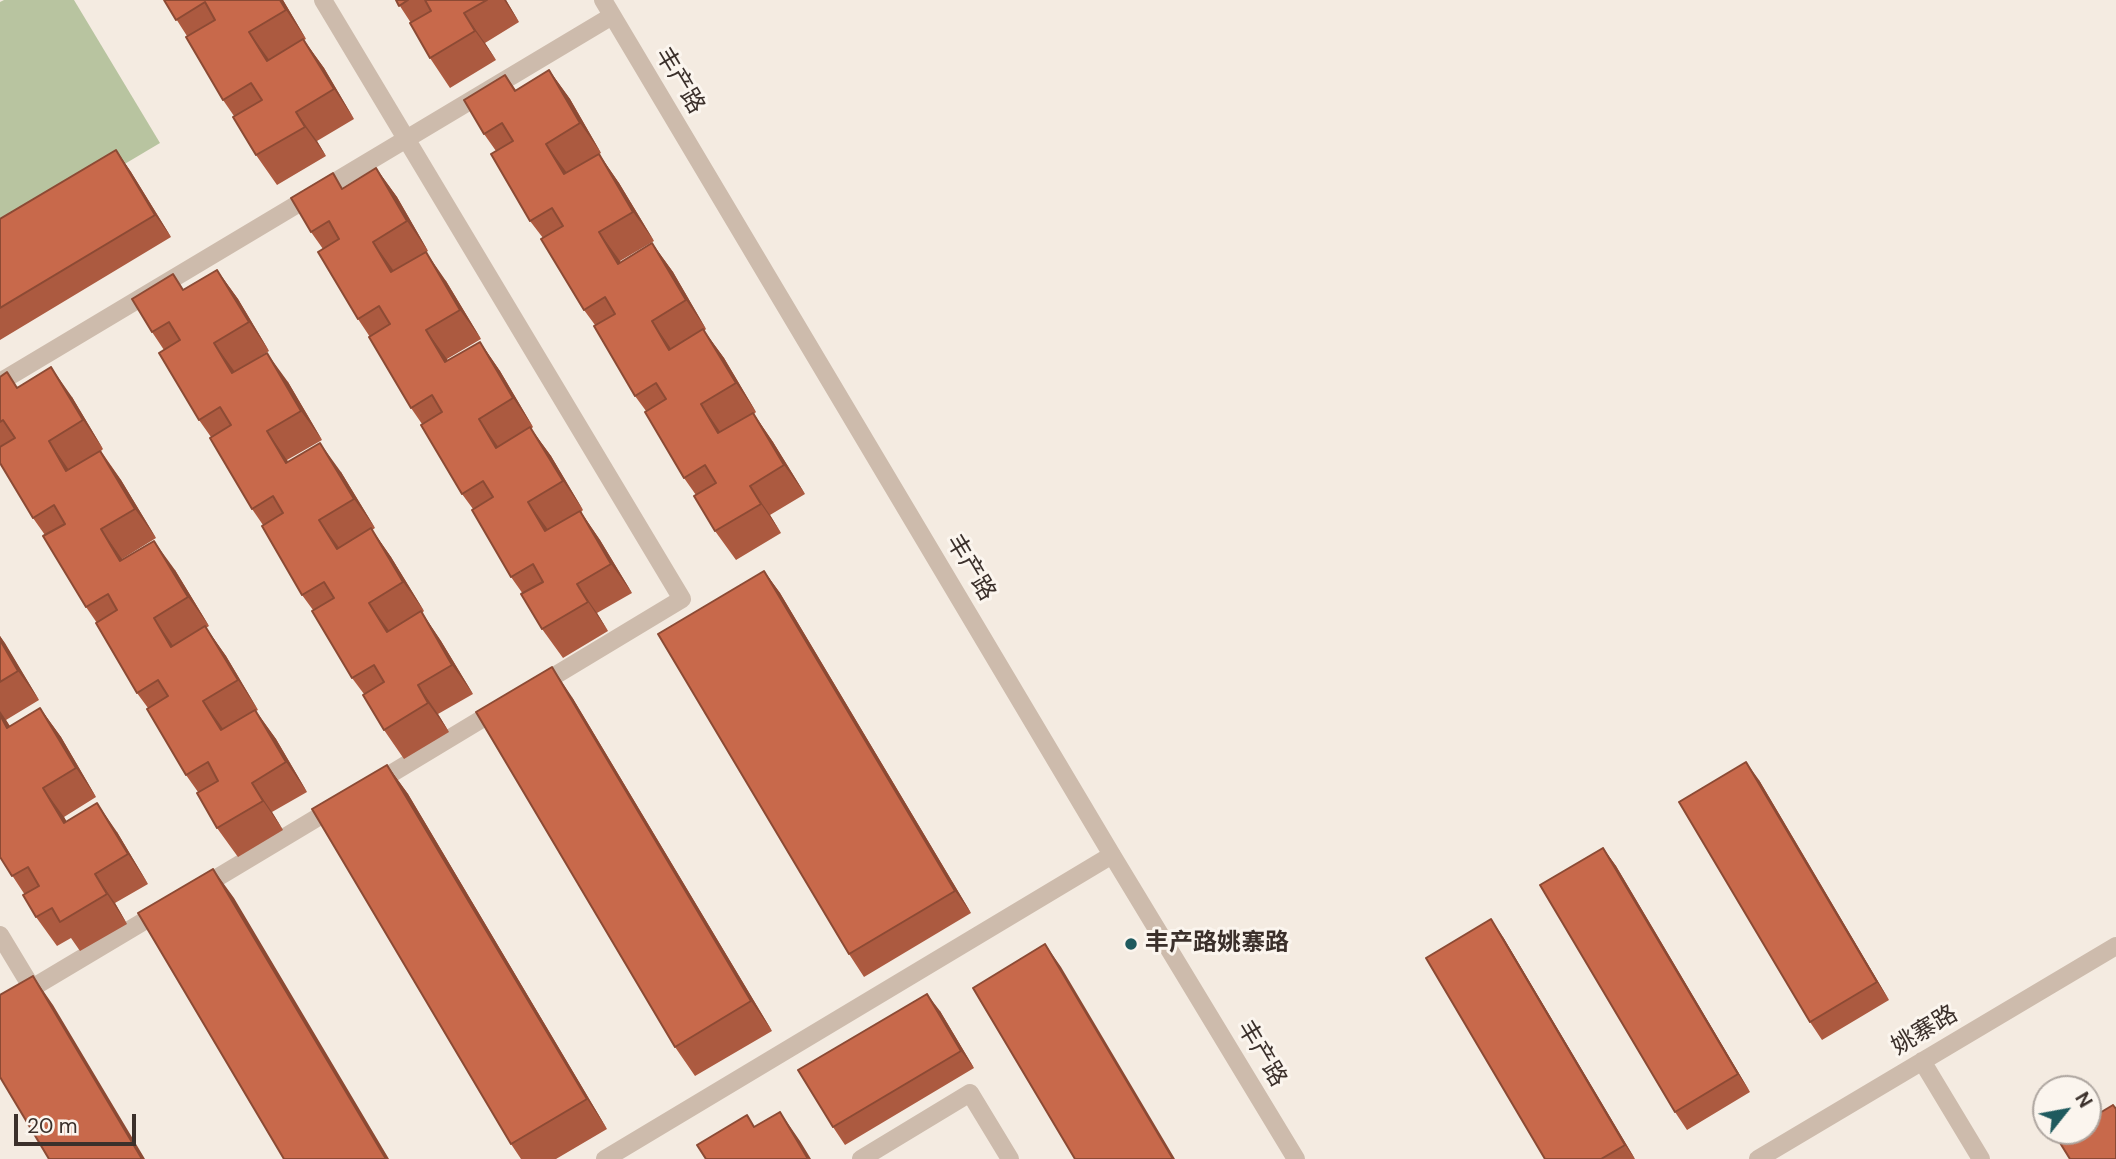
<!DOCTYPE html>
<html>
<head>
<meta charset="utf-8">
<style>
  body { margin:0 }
  #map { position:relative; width:2116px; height:1159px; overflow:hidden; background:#f4ebe1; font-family:"DM Sans",sans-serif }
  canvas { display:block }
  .north { position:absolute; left:2032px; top:1075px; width:70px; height:70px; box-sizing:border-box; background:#fbf5ee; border:2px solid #aea6a0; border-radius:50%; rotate:59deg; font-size:19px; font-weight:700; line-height:28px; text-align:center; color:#3b302b }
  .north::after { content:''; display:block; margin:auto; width:24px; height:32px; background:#1f5a5e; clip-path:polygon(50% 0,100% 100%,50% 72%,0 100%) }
  .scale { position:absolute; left:14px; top:1114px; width:122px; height:32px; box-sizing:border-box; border:4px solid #3b302b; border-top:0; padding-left:9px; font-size:21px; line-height:24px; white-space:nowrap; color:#3b302b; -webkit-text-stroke:5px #fbf5ee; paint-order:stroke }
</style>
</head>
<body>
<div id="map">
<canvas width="2116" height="1159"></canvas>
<div class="north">N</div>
<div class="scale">20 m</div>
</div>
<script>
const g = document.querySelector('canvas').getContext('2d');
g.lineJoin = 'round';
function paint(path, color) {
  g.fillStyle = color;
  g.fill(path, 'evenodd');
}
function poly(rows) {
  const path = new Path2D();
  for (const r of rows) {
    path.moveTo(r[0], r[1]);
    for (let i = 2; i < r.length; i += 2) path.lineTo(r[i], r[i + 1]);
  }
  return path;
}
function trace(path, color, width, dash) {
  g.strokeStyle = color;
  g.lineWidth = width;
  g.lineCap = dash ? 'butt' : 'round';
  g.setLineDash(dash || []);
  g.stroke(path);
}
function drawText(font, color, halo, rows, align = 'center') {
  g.font = font + ' "DM Sans","Noto Sans SC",sans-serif';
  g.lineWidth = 6;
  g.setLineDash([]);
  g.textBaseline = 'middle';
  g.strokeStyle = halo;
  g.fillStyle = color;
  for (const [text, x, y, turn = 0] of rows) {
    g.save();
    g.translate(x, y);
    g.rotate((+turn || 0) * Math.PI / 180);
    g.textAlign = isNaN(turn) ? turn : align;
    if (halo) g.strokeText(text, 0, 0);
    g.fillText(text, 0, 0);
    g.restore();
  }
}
const green = poly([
  [4,0,74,0,160,143,0,238,0,2]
]);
const minor = poly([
  [323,0,682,599,536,687],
  [603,0,1112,855,1296,1159],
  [0,382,612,16],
  [374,784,500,708],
  [200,888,335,807],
  [0,935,32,988,161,911],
  [1922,1061,1981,1159],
  [605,1159,1112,855],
  [861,1159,970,1093,1010,1159],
  [1758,1159,2116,946]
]);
const wall = poly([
  [164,0,283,0,306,39,304,40,324,68,354,119,317,141,326,156,277,185,256,155,234,116,223,100,187,36],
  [396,0,506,0,519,22,485,43,496,60,450,88,430,58,411,23],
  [549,70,570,99,601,153,599,154,619,183,654,241,620,261,620,263,652,243,673,272,706,329,704,331,724,358,756,412,754,414,773,442,805,494,770,515,781,533,736,560,715,531,696,495,684,478,646,411,635,396,595,325,584,310,543,238,530,221,496,151,484,134,505,75,516,90],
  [116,150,131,172,171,237,0,340,0,219],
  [376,168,397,197,428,251,414,259,446,281,481,339,447,359,447,361,480,342,500,371,533,427,531,429,551,456,583,510,581,512,600,540,632,593,597,613,608,631,563,658,542,629,523,594,511,577,473,509,462,494,422,424,411,408,370,337,358,319,323,249,311,232,343,188],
  [217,270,238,299,269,351,253,361,288,382,322,440,287,460,288,462,341,472,375,528,372,530,391,557,424,611,422,613,441,641,473,694,438,714,449,732,404,759,384,730,364,694,352,678,313,610,302,595,263,525,252,509,211,437,199,420,164,350,152,332,184,289],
  [0,377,18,387,72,397,103,449,101,451,121,480,156,538,122,559,122,560,175,570,209,626,206,628,226,656,258,710,256,711,276,739,307,792,272,812,283,830,238,857,217,828,198,792,186,775,148,708,137,693,97,623,86,607,45,535,33,518,0,463],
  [764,571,780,593,971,913,864,977,849,954],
  [0,636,39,700,6,720,10,726,40,708,61,737,96,797,64,817,66,821,117,832,148,884,115,903,127,924,80,951,71,938,57,946,36,917,25,895,0,857],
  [572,697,772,1031,695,1076,675,1047],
  [387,765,408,794,607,1129,556,1159,521,1159,511,1144],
  [1759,780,1889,1000,1822,1040,1810,1022],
  [1603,848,1616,866,1750,1092,1687,1130,1675,1112],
  [1503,937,1635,1159,1545,1159],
  [940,1011,974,1068,845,1145,833,1127]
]);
const shadedWall = poly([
  [280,0,283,0,306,39,286,10],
  [504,0,506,0,519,22],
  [464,13,485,43,496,60,475,31],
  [249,32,270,61,267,61],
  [303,39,324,68,354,119,334,89],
  [549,70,570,99,601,153,580,123],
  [296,112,317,141,326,156,305,127],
  [546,144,567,173,564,174],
  [116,150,131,172,171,237,155,215],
  [599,154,619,183,654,241,633,212],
  [376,168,397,197,428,251,407,221],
  [599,232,620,261,639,293,618,264],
  [373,242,394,271,391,272],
  [652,243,673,272,706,329,686,300],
  [426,252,446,281,481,339,460,310],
  [217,270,238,299,269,351,249,322],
  [652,321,672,350,669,350],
  [703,329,724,358,756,412,736,383],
  [426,330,447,359,465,391,445,362],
  [480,342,500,371,533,427,513,398],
  [214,343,235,372,232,373],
  [267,353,288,382,322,440,301,411],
  [51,367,72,397,103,449,83,420],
  [701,404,721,433,718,433],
  [753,413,773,442,805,494,784,465],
  [479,419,499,448,496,448],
  [530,427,551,456,583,510,563,481],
  [267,431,287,460,306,492,286,463],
  [49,441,69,470,66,471],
  [320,443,341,472,375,528,354,499],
  [100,451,121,480,156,538,135,509],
  [750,486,770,515,781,533,761,504],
  [528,502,549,531,545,531],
  [580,511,600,540,632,593,611,564],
  [319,520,340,549,337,549],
  [371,528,391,557,424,611,403,582],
  [101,529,122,559,141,590,120,561],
  [154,541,175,570,209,626,188,597],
  [764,571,780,593,971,913,955,891],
  [577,584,597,613,608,631,588,602],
  [369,603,390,632,387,632],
  [421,611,441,641,473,694,452,665],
  [154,618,174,647,171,647],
  [205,626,226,656,258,710,238,680],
  [0,636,5,643,39,700,18,671,0,640],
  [552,667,572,697,772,1031,751,1001],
  [418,685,438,714,449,732,428,703],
  [203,701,224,730,221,730],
  [40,708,61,737,96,797,76,768],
  [255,710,276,739,307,792,286,762],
  [0,711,6,720,28,757,7,728,0,715],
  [1746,762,1759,780,1889,1000,1877,982],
  [387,765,408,794,607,1129,587,1099],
  [252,783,272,812,283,830,263,801],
  [43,788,64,817,85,852,64,823],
  [97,803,117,832,148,884,128,854],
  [1603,848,1616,866,1750,1092,1738,1074],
  [213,869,234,898,389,1159,386,1159],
  [95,874,115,903,127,924,107,894],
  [1491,919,1503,937,1635,1159,1625,1145],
  [1045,944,1061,967,1175,1159,1173,1159],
  [33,976,53,1005,145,1159,142,1159],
  [927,994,940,1011,974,1068,961,1051],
  [780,1112,800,1141,811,1159,808,1159]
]);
const building = poly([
  [164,0,280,0,286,10,249,32,267,61,303,39,334,89,296,112,305,127,256,155,233,117,262,100,251,83,223,100,186,37,215,20,205,2,176,20,164,0],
  [396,0,408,0,399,6,396,0],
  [425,0,487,0,464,13,475,31,430,58,410,23,431,11,425,0],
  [549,70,580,123,546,144,564,174,599,154,633,212,599,232,618,264,652,243,686,300,652,321,669,350,703,329,736,383,701,404,718,433,753,413,784,465,750,486,761,504,715,531,694,496,716,483,705,465,684,478,645,412,666,399,656,383,635,396,594,326,615,314,605,297,584,310,541,239,563,226,552,208,530,221,491,154,513,141,502,123,484,134,464,100,505,75,515,91,549,70],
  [116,150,155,215,0,308,0,219,116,150],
  [376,168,407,221,373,242,391,272,426,252,460,310,426,330,445,362,480,342,513,398,479,419,496,448,530,427,563,481,528,502,545,531,580,511,611,564,577,584,588,602,542,629,521,594,543,582,533,564,511,577,472,510,493,497,483,481,462,494,421,425,442,412,432,395,411,408,369,337,390,324,379,306,358,319,318,252,339,239,329,221,311,232,291,198,333,173,342,189,376,168],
  [217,270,249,322,214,343,232,373,267,353,301,411,267,431,286,463,320,443,354,499,319,520,337,549,371,528,403,582,369,603,387,632,421,611,452,665,418,685,428,703,384,730,363,695,384,682,374,665,352,678,312,611,334,598,324,582,302,595,262,526,283,513,273,496,252,509,210,438,231,425,220,407,199,420,159,353,180,340,169,322,152,332,132,299,173,274,183,290,217,270],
  [51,367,83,420,49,441,66,471,100,451,135,509,101,529,120,561,154,541,188,597,154,618,171,647,205,626,238,680,203,701,221,730,255,710,286,762,252,783,263,801,217,828,197,793,218,781,208,762,186,775,147,709,168,696,158,680,137,693,96,623,117,610,108,594,86,607,43,536,65,524,54,505,33,518,0,463,0,447,15,438,3,420,0,422,0,377,7,372,17,388,51,367],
  [764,571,955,891,849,954,658,634,764,571],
  [0,640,18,671,0,682,0,640],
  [552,667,751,1001,675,1047,476,712,552,667],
  [40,708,76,768,43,788,64,823,97,803,128,854,95,874,107,894,60,922,52,908,36,917,23,895,39,886,28,867,12,876,0,857,0,715,7,728,40,708],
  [1746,762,1877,982,1810,1022,1679,802,1746,762],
  [387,765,587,1099,511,1144,312,809,387,765],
  [1603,848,1738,1074,1675,1112,1540,885,1603,848],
  [213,869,386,1159,284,1159,138,913,213,869],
  [1491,919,1625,1145,1601,1159,1545,1159,1426,958,1491,919],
  [1045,944,1173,1159,1075,1159,973,988,1045,944],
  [33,976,142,1159,49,1159,0,1077,0,995,33,976],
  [927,994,961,1051,833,1127,798,1070,927,994],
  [2113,1105,2116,1109,2116,1159,2070,1159,2057,1138,2069,1131,2088,1131,2088,1120,2113,1105],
  [780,1112,808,1159,706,1159,697,1145,747,1115,754,1127,780,1112]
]);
const markers = [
  [1131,944,7,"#1f5a5e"]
];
const streetNames = [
  ["丰产路",679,81,59],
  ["丰产路",970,568,59],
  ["姚寨路",1925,1031,-31],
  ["丰产路",1261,1054,59]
];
const poiNames = [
  ["丰产路姚寨路",1145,944]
];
paint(green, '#b8c4a0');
trace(minor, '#cdbbac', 18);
paint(wall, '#ac5a40');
paint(shadedWall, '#8c4a34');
paint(building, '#c8694b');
trace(building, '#8c4a34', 2);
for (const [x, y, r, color] of markers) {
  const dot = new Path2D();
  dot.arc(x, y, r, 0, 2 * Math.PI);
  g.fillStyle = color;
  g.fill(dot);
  trace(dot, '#fbf5ee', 2.5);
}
drawText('24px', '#3b302b', '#fbf5ee', streetNames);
drawText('bold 24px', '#3b302b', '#fbf5ee', poiNames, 'left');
</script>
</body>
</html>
